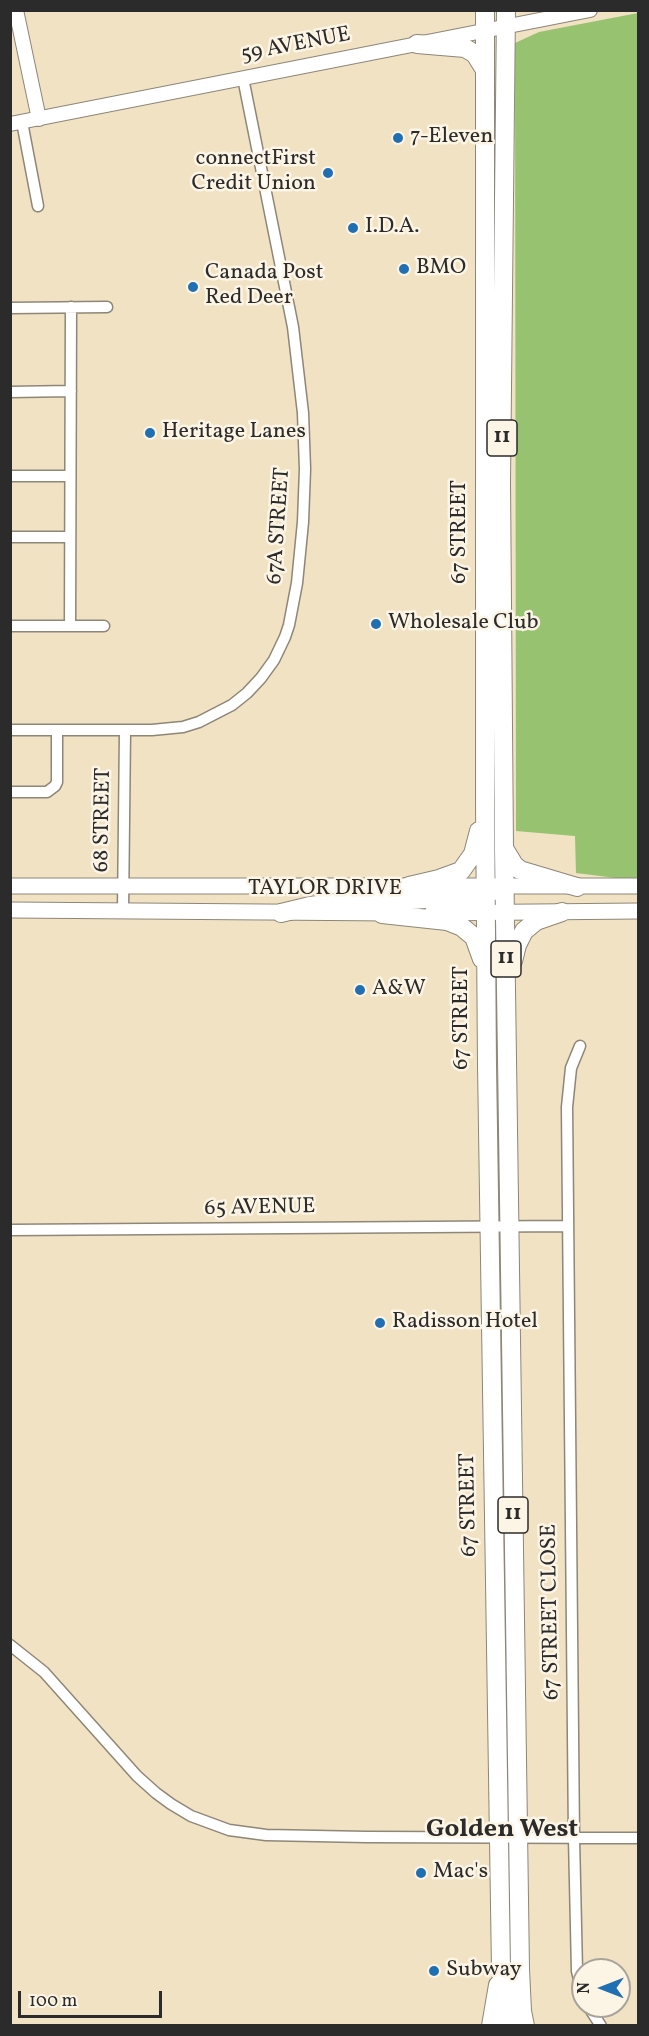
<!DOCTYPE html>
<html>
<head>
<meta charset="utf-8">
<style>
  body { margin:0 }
  #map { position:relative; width:649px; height:2036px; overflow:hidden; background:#f0e2c3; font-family:Vollkorn,serif }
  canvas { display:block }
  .frame { position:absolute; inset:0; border:12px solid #2b2b2b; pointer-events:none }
  .north { position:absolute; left:571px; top:1958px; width:60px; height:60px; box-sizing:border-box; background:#fcf5e5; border:2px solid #a8a49b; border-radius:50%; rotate:270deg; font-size:16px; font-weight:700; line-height:24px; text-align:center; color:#2b2b2b }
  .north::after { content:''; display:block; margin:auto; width:21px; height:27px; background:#1f6fb2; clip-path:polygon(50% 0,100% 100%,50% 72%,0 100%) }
  .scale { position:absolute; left:18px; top:1991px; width:144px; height:27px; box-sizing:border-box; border:3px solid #2b2b2b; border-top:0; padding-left:8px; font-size:18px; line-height:21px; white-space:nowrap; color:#2b2b2b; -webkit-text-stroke:4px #fcf5e5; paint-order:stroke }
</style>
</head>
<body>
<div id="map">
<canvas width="649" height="2036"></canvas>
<div class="frame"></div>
<div class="north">N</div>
<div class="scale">100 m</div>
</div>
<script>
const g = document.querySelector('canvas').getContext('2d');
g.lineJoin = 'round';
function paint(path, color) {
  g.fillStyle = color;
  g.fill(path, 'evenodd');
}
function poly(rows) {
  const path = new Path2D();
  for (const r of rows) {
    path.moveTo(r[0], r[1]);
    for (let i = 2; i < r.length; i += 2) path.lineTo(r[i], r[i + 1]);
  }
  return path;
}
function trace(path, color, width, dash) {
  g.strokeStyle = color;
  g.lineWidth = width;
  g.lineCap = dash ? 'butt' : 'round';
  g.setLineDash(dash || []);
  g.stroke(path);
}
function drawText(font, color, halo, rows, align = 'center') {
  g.font = font + ' Vollkorn,serif';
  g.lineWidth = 5;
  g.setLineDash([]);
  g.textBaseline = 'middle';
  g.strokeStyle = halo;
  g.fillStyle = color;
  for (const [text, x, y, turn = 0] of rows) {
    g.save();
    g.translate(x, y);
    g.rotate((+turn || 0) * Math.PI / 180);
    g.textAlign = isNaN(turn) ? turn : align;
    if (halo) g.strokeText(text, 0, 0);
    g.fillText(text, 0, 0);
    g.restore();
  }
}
const green = poly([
  [638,13,638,879,624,879,576,873,575,836,516,831,515,43,539,32]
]);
const minor = poly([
  [22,122,38,206],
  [10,308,107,307],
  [10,392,71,391],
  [10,476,70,476],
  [10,537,70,537],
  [10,626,104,626],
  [70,626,71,307],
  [10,730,152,730,183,727,199,722,232,705,247,693,261,678,274,660,285,637,289,625,297,583,303,522,305,469,303,413,293,327,243,78],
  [10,792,47,792,55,786,57,782,57,730],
  [123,911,125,731],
  [580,1046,571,1068,567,1107,574,1838,577,1971,583,1997],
  [10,1230,567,1226],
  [10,1645,44,1672,137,1776,156,1793,171,1804,191,1816,229,1830,266,1835,366,1837,638,1838],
  [588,2006,601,2026]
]);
const tertiary = poly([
  [16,10,39,119],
  [10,124,590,10]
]);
const secondary = poly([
  [10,886,638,886],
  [10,910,393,913],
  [432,913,638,911]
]);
const primary = poly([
  [485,10,485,802,487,1065,501,1969,508,2026],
  [506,10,501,481,504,849,520,1969,522,2011,525,2026],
  [417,44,465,48,475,54,485,70],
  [505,850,514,865,520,870,577,887],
  [409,886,439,879,461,871,473,854,479,831],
  [281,913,310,906,334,903,475,897,496,890],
  [382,914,447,921,462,927,474,937,482,959],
  [513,961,517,945,524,931,536,921,562,912],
  [491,2026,498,1985]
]);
const markers = [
  [398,138,6,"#1f6fb2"],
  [328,173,6,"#1f6fb2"],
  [353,228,6,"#1f6fb2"],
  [404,269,6,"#1f6fb2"],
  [193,287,6,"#1f6fb2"],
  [150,433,6,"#1f6fb2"],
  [376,624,6,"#1f6fb2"],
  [360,990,6,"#1f6fb2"],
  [380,1323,6,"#1f6fb2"],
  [421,1873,6,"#1f6fb2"],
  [434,1971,6,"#1f6fb2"]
];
const shields = [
  [502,438,30],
  [506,959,30],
  [513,1515,30]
];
const shieldNames = [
  ["11",502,438],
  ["11",506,959],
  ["11",513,1515]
];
const streetNames = [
  ["59 AVENUE",296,46,-11],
  ["67A STREET",280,526,-86],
  ["67 STREET",461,532,-90],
  ["68 STREET",104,820,-89],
  ["TAYLOR DRIVE",325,890],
  ["67 STREET",463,1018,-90],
  ["65 AVENUE",260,1209,-1],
  ["67 STREET",470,1505,-91],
  ["67 STREET CLOSE",552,1612,-91]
];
const poiNames = [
  ["7-Eleven",410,138],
  ["connectFirst",316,160,"right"],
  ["Credit Union",316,185,"right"],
  ["I.D.A.",365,228],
  ["BMO",416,269],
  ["Canada Post",205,274],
  ["Red Deer",205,299],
  ["Heritage Lanes",162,433],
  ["Wholesale Club",388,624],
  ["A&W",372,990],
  ["Radisson Hotel",392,1323],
  ["Mac's",433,1873],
  ["Subway",446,1971]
];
const quarterNames = [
  ["Golden West",502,1831]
];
paint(green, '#97c270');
trace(minor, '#8e8677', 13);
trace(tertiary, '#8e8677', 16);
trace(secondary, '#8e8677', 17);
trace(primary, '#8e8677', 20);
trace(minor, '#fff', 10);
trace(tertiary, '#fff', 14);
trace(secondary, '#fff', 15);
trace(primary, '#fff', 18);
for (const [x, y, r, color] of markers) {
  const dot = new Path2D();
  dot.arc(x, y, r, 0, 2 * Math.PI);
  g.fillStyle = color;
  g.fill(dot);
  trace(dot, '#fcf5e5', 2);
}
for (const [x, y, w] of shields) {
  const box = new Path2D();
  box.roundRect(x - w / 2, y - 18, w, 36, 4.5);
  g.fillStyle = '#fcf5e5';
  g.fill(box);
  trace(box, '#2b2b2b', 1.5);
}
drawText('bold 21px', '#2b2b2b', null, shieldNames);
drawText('22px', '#2b2b2b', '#fcf5e5', streetNames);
drawText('22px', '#2b2b2b', '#fcf5e5', poiNames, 'left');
drawText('bold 26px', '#2b2b2b', '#fcf5e5', quarterNames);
</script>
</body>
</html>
